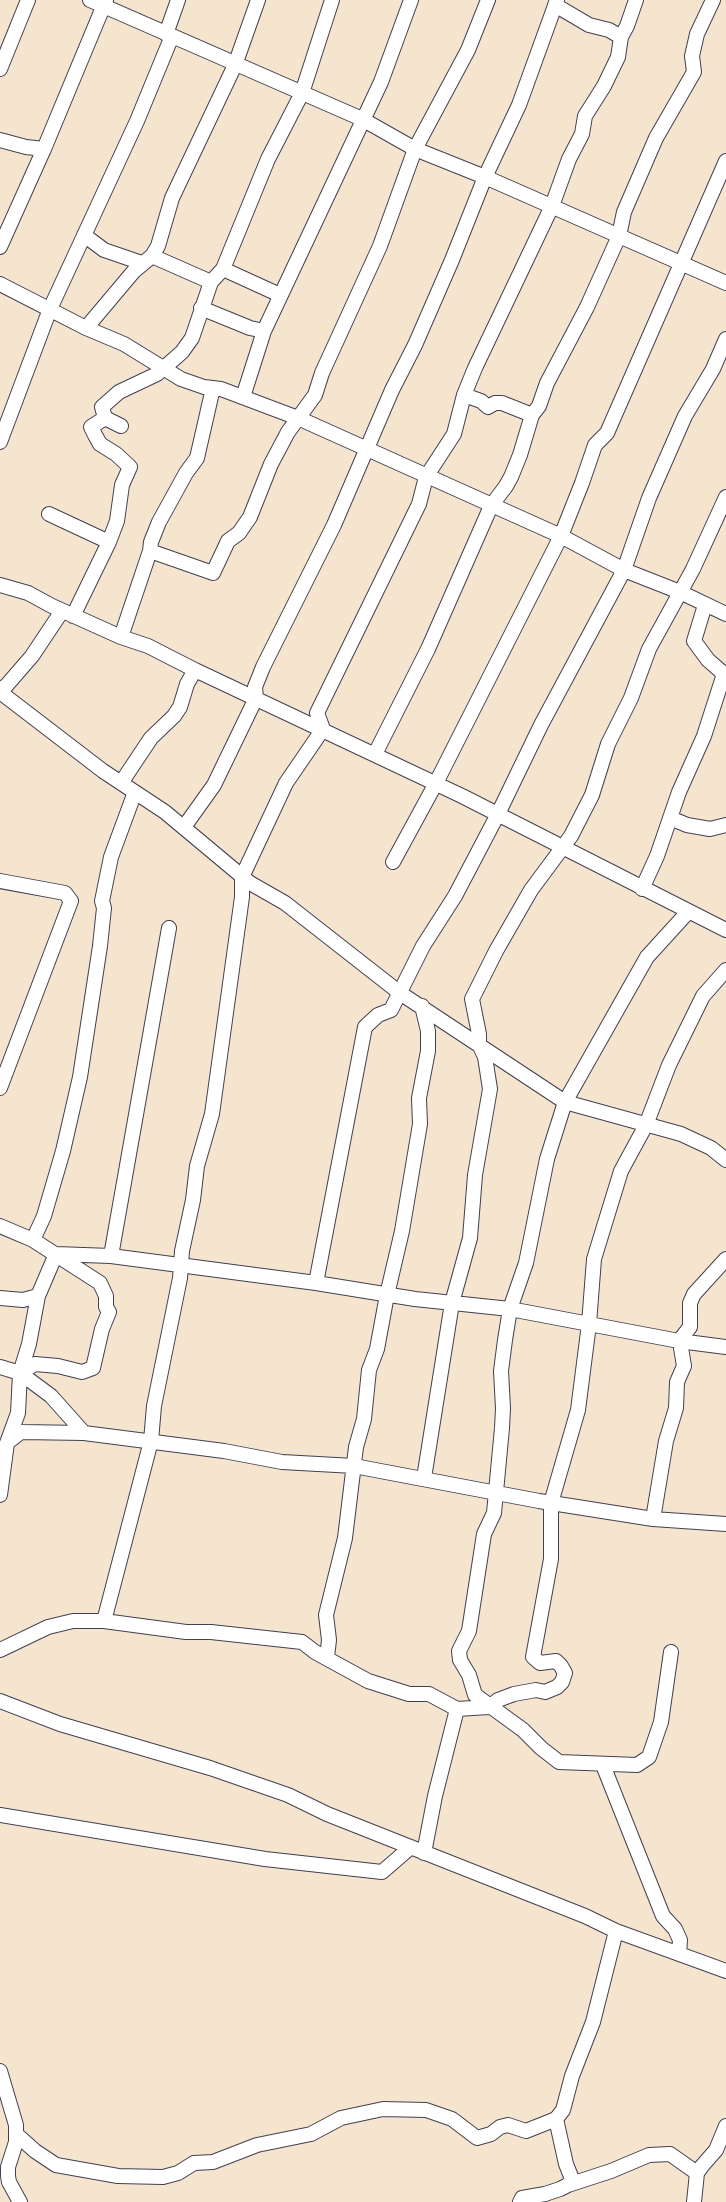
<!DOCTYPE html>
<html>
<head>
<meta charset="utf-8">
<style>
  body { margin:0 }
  canvas { display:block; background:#f6e5ce }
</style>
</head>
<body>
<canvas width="726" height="2202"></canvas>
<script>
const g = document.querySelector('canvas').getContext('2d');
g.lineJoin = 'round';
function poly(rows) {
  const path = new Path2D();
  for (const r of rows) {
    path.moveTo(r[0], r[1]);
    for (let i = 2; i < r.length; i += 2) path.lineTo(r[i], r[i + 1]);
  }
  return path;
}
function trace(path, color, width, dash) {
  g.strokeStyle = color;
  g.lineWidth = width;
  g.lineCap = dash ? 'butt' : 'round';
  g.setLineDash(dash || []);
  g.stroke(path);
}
const minor = poly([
  [90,0,362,119,415,149,485,177,726,283],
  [166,34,178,0],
  [621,37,627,26,636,0],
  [0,69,28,0],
  [0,140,26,147,44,149],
  [84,235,104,250,142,263],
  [0,247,44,149,106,0],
  [152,256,211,282],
  [223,269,280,295],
  [0,284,86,328,124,344,181,379,204,387,221,389,298,418,561,536,624,570,680,592,726,614],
  [201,308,250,328,264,331],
  [86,328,134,271,152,256,158,246,172,198,235,65,258,0],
  [464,395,481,401,488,407,495,403,502,403,532,415],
  [243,397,264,331,381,82,411,0],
  [121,426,105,418,102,407,119,392,157,374,182,352,192,338,211,282,223,269,268,159,302,93,332,0],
  [0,442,50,309,137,121,172,36],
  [49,514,109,542],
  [150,551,151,542,159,522,186,473,197,458,213,388],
  [0,585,28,593,52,606,121,637,148,646,195,670,187,684,180,707,174,716,151,738,121,783],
  [73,616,109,542,117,521,122,485,130,467,116,454,100,444,95,435,91,427,105,418],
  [121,637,150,551,213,573,228,541,239,533,250,517,271,464,288,432,315,395,322,373,380,246,415,149,468,50,488,0],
  [195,670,462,796,726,930],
  [0,689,6,686,32,656,62,611],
  [0,692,103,771,165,812,250,883,285,903,400,993,565,1102,681,1134,711,1148,726,1160],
  [375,754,428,649,491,506,506,486,511,477,520,455,532,415,539,406,547,383,587,307,619,236,624,212,656,138,694,72,692,56,697,34,713,0],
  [670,818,687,825,710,829,726,825],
  [184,827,214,785,256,698,255,687,263,667,334,525,392,390,415,345,452,260,485,177,519,105,557,0],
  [393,862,436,783,561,536,582,483,595,445,607,433,726,161],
  [0,881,65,893,71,901,0,1088],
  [642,889,657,856,679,792,704,736,724,674,708,660,694,641,705,605],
  [0,1226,33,1240,100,1283,106,1296,106,1307,109,1312,102,1329,93,1368,82,1372,58,1366,35,1364,20,1373],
  [33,1240,44,1216,63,1151,80,1077,100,946,104,908,102,901,111,857,135,792],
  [111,1256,169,928],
  [316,1283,365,1027,378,1015,391,1010,423,946,455,896,498,814,541,725,624,570,649,498,685,416,713,369,726,339],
  [0,1298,23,1300,38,1296,56,1254,111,1256,316,1283,415,1299,510,1309,679,1341,726,1347],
  [679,1341,690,1327,690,1303,694,1294,726,1259],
  [684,1342,681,1348,684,1366,677,1382,676,1408,666,1441,653,1519,726,1524],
  [0,1367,20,1373,51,1396,84,1433,224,1451,282,1462,354,1466,539,1501,653,1519],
  [8,1442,21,1432,84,1433],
  [424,1478,452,1303,470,1238,475,1175,490,1089,485,1057,479,1044,479,1034,472,999,496,951,531,890,571,836,592,795,608,744,631,698,649,649,693,569,726,497],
  [0,1495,7,1443,18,1413,20,1373,29,1344,38,1296],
  [104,1621,151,1441,154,1406,180,1278,182,1251,193,1200,197,1166,212,1114,242,897,242,877,286,783,323,729,317,713,419,504,426,477,454,434,464,395,475,368,552,206,569,159,582,134,585,116,604,86,618,57,621,37,609,30,589,25,555,5],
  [0,1650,48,1627,73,1621,104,1621,186,1632,211,1632,302,1642,315,1652,368,1681,409,1694,429,1694,457,1709,489,1707,498,1700,514,1694,536,1690,545,1692,557,1687,562,1682,565,1673,561,1666,556,1661,540,1663,533,1657,551,1559,551,1503,578,1410,589,1324,594,1259,621,1171,646,1125,669,1065,703,996,726,970],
  [671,1652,661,1722,649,1757,637,1765,559,1762,541,1748,523,1730,475,1695,469,1675,460,1660,459,1651,469,1631,484,1534,494,1513,502,1428,503,1408,501,1371,505,1340,510,1309,526,1263,547,1159,565,1102,647,957,688,912],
  [327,1657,329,1640,326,1615,345,1538,356,1447,364,1419,369,1370,377,1349,387,1295,402,1231,420,1124,419,1098,428,1051,428,1031,422,1006],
  [0,1701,60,1724,210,1768,288,1795,327,1814,585,1916,616,1931,726,1971],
  [603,1765,663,1916,675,1929,680,1940,679,1954],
  [0,1815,265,1859,382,1872,411,1847],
  [424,1853,435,1796,457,1709],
  [0,2071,16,2125,16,2142,8,2167,8,2176,9,2182,20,2202],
  [16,2134,35,2151,56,2165,118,2176,163,2177,178,2173,194,2163,213,2162,257,2145,311,2134,341,2118,383,2109,426,2110,452,2119,477,2138,491,2134,500,2127,508,2125,526,2131,556,2119],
  [568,2185,611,2171,649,2155,670,2154,697,2173],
  [520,2202,522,2198,545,2194,560,2189,568,2185,572,2179,566,2164,556,2119,563,2110,572,2076,593,2022,616,1931],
  [694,2202,697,2173,702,2166,716,2150,726,2126]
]);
trace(minor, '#423f51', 16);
trace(minor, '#fff', 14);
</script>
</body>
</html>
